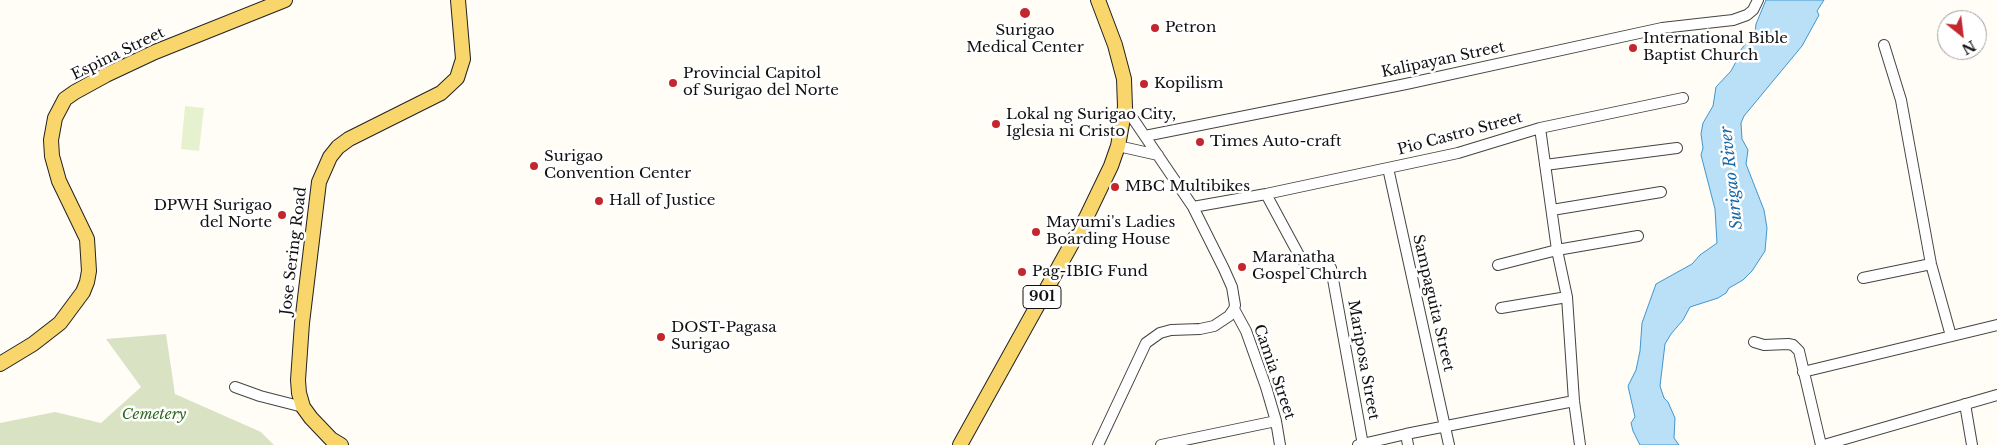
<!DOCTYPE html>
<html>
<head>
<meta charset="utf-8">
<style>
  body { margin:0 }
  #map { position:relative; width:1997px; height:445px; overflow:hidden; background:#fffdf5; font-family:"Libre Baskerville",serif }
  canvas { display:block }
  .north { position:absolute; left:1937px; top:10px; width:50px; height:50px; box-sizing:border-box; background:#fff; border:1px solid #a0a0a0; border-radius:50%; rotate:151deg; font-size:14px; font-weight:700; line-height:20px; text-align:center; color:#111 }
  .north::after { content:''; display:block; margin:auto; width:18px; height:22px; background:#c4262e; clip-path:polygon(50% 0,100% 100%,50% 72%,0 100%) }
</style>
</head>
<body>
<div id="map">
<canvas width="1997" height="445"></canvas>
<div class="north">N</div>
</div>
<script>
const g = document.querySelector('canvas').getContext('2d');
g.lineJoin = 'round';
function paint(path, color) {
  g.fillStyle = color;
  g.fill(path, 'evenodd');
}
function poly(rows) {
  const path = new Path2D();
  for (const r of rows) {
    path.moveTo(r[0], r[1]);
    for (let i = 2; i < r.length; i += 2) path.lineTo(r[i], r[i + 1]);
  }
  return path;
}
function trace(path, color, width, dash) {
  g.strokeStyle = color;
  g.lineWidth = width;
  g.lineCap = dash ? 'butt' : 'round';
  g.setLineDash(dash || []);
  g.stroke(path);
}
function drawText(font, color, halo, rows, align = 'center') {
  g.font = font + ' "Libre Baskerville",serif';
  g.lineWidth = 5;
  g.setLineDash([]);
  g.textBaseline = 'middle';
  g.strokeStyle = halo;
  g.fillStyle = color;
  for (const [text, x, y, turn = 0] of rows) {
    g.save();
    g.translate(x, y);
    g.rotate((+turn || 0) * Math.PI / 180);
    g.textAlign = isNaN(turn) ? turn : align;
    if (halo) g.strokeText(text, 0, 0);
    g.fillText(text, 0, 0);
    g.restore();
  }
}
const cemetery = poly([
  [166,334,175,394,261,432,274,445,0,445,0,423,55,412,101,423,141,387,106,339]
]);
const pitch = poly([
  [185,106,204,108,199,151,181,149]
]);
const water = poly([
  [1766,0,1824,0,1817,11,1819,15,1802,46,1744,116,1741,123,1742,139,1748,150,1746,164,1764,210,1767,228,1765,251,1752,271,1743,280,1729,288,1726,293,1718,298,1690,307,1683,320,1671,334,1665,344,1660,386,1664,398,1668,402,1675,418,1674,438,1679,445,1640,445,1633,431,1631,423,1635,417,1628,386,1636,370,1640,351,1642,323,1656,284,1692,264,1700,255,1717,243,1715,209,1701,155,1703,148,1701,134,1703,123,1713,106,1716,87,1731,71,1738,58,1739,52,1755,32,1756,24,1766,0]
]);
const minor = poly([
  [1884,45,1901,100,1931,264,1951,336],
  [1540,128,1683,98],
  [1145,136,1406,84,1662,28,1733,20,1747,15,1753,10,1758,0],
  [1118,146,1158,155],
  [1545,165,1677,148],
  [1388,168,1449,445],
  [1266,194,1300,257,1303,261,1309,263,1324,261,1331,268,1363,445],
  [1193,207,1266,194,1458,153,1540,128,1557,250,1567,297,1574,401,1580,445],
  [1552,210,1661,192],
  [1498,265,1557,250,1638,236],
  [1863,278,1931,264],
  [1501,308,1567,297],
  [1234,309,1246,331,1266,387,1276,421,1280,445],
  [1754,342,1764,345,1788,344,1793,345,1799,351,1821,445],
  [1803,372,1997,325],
  [235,387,260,396,303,407],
  [1965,404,1972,445],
  [1406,434,1408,445],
  [1098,445,1146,343,1160,333,1171,330,1200,329,1214,326,1229,316,1234,309,1235,305,1232,287,1224,269,1193,207,1125,107],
  [1161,445,1276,421],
  [1358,445,1406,434,1574,401],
  [1824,445,1997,395]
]);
const major = poly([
  [0,364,33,344,60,323,83,292,87,282,89,271,87,239,59,181,52,156,51,140,55,118,65,99,75,92,106,75,155,52,285,0],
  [341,445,331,439,311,418,303,407,299,393,298,380,302,323,319,182,330,157,338,147,349,139,441,93,457,78,463,59,458,0],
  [960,445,1086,218,1111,166,1118,146,1125,107,1124,79,1115,45,1098,0]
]);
const markers = [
  [1025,13,6,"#c4262e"],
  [1155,28,5,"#c4262e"],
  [1633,48,5,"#c4262e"],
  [673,83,5,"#c4262e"],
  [1144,84,5,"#c4262e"],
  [996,124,5,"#c4262e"],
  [1200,142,5,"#c4262e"],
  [534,166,5,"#c4262e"],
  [1115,187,5,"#c4262e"],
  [599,201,5,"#c4262e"],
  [282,215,5,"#c4262e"],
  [1036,232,5,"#c4262e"],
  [1242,267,5,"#c4262e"],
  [1022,272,5,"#c4262e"],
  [661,337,5,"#c4262e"]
];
const shields = [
  [1042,297,38]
];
const shieldNames = [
  ["901",1042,297]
];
const poiNames = [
  ["Petron",1165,28],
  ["Surigao",1025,31,"center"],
  ["Medical Center",1025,48,"center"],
  ["International Bible",1643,39],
  ["Baptist Church",1643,56],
  ["Provincial Capitol",683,74],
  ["of Surigao del Norte",683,91],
  ["Kopilism",1154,84],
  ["Lokal ng Surigao City,",1006,115],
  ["Iglesia ni Cristo",1006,132],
  ["Times Auto-craft",1210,142],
  ["Surigao",544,157],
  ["Convention Center",544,174],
  ["MBC Multibikes",1125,187],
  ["Hall of Justice",609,201],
  ["DPWH Surigao",272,206,"right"],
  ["del Norte",272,223,"right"],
  ["Mayumi's Ladies",1046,223],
  ["Boarding House",1046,240],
  ["Maranatha",1252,258],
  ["Gospel Church",1252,275],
  ["Pag-IBIG Fund",1032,272],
  ["DOST-Pagasa",671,328],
  ["Surigao",671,345]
];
const streetNames = [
  ["Espina Street",118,54,-26],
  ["Kalipayan Street",1443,60,-12],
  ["Pio Castro Street",1460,134,-15],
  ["Jose Sering Road",294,251,-83],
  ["Sampaguita Street",1433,303,77],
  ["Mariposa Street",1363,360,80],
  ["Camia Street",1274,372,71]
];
const parkNames = [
  ["Cemetery",154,415]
];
const waterNames = [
  ["Surigao River",1732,178,-96]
];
paint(cemetery, '#d9e3c4');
paint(pitch, '#e6f2cf');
paint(water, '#b9e0f7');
trace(water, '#3f96cf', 1);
trace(minor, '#444', 12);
trace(major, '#222', 16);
trace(minor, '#fff', 10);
trace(major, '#f9d66b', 14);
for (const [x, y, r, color] of markers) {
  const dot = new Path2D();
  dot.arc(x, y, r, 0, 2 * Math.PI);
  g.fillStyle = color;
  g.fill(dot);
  trace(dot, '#fff', 2);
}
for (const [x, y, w] of shields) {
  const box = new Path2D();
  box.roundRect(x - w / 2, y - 11.5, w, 23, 4);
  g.fillStyle = '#fff';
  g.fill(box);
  trace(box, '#111', 1);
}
drawText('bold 14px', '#111', null, shieldNames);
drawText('15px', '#111', '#fff', poiNames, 'left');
drawText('15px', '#111', '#fff', streetNames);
drawText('italic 15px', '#2f6b1f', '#fff', parkNames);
drawText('italic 16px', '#1768a6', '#fff', waterNames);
</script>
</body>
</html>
